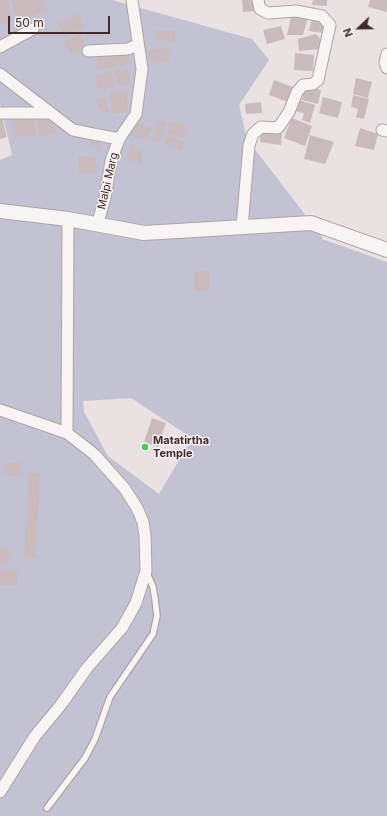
<!DOCTYPE html>
<html>
<head>
<meta charset="utf-8">
<style>
  body { margin:0 }
  #map { position:relative; width:387px; height:816px; overflow:hidden; background:#e9e1e2; font-family:Inter,sans-serif }
  canvas { display:block }
  .north { position:absolute; left:339px; top:8px; width:40px; height:40px; -webkit-text-stroke:3px #f7f1f1; paint-order:stroke; rotate:248deg; font-size:11px; font-weight:700; line-height:16px; text-align:center; color:#41292c }
  .north::after { content:''; display:block; margin:auto; width:14px; height:18px; background:#41292c; clip-path:polygon(50% 0,100% 100%,50% 72%,0 100%) }
  .scale { position:absolute; left:8px; top:16px; width:102px; height:18px; box-sizing:border-box; border:2px solid #41292c; border-top:0; padding-left:5px; font-size:12px; line-height:14px; white-space:nowrap; color:#41292c; -webkit-text-stroke:3px #f7f1f1; paint-order:stroke }
</style>
</head>
<body>
<div id="map">
<canvas width="387" height="816"></canvas>
<div class="north">N</div>
<div class="scale">50 m</div>
</div>
<script>
const g = document.querySelector('canvas').getContext('2d');
g.lineJoin = 'round';
function paint(path, color) {
  g.fillStyle = color;
  g.fill(path, 'evenodd');
}
function poly(rows) {
  const path = new Path2D();
  for (const r of rows) {
    path.moveTo(r[0], r[1]);
    for (let i = 2; i < r.length; i += 2) path.lineTo(r[i], r[i + 1]);
  }
  return path;
}
function trace(path, color, width, dash) {
  g.strokeStyle = color;
  g.lineWidth = width;
  g.lineCap = dash ? 'butt' : 'round';
  g.setLineDash(dash || []);
  g.stroke(path);
}
function drawText(font, color, halo, rows, align = 'center') {
  g.font = font + ' Inter,sans-serif';
  g.lineWidth = 3;
  g.setLineDash([]);
  g.textBaseline = 'middle';
  g.strokeStyle = halo;
  g.fillStyle = color;
  for (const [text, x, y, turn = 0] of rows) {
    g.save();
    g.translate(x, y);
    g.rotate((+turn || 0) * Math.PI / 180);
    g.textAlign = isNaN(turn) ? turn : align;
    if (halo) g.strokeText(text, 0, 0);
    g.fillText(text, 0, 0);
    g.restore();
  }
}
const green = poly([
  [0,0,112,0,252,39,269,60,239,105,247,139,323,238,322,240,325,240,387,262,387,816,0,816,0,160,12,155,0,103],
  [131,398,192,438,159,494,108,456,84,412,83,401]
]);
const building = poly([
  [0,0,7,0,13,21,0,25],
  [11,0,42,0,46,11,17,20],
  [242,0,253,0,254,11,243,12],
  [313,0,327,0,327,6,312,5],
  [370,0,387,0,387,12,368,7],
  [292,13,308,17,303,35,287,35],
  [78,14,85,27,65,38,58,25],
  [312,18,325,21,323,33,309,31],
  [281,26,285,39,267,44,263,30],
  [155,30,175,31,174,42,154,41],
  [80,33,87,45,71,54,64,42],
  [316,34,321,40,320,49,299,51,298,39],
  [169,47,171,61,149,63,148,50],
  [127,52,130,63,98,70,96,59],
  [295,53,314,55,313,71,294,70],
  [128,69,131,84,118,87,114,72],
  [111,71,115,87,97,89,96,76],
  [356,78,372,82,368,98,353,94],
  [274,80,293,87,288,102,269,95],
  [305,86,321,90,318,104,302,100],
  [126,92,128,112,112,114,110,93],
  [353,95,369,99,364,119,356,117,358,109,351,107],
  [104,97,110,112,103,113,98,108,97,100],
  [323,97,342,102,338,118,319,113],
  [298,100,315,105,310,123,302,120,304,113,295,111],
  [261,102,262,113,246,114,245,104],
  [2,117,7,137,0,139,0,118],
  [34,118,36,135,15,137,13,121],
  [292,118,312,126,305,146,284,138],
  [37,119,52,119,57,133,39,136],
  [159,120,166,122,159,143,152,140],
  [171,121,186,126,183,138,167,133],
  [137,122,152,128,146,141,131,135],
  [360,128,378,134,374,150,355,146],
  [261,131,282,134,281,145,260,142],
  [310,135,334,142,325,164,304,159],
  [167,136,185,142,182,151,164,144],
  [89,137,101,137,100,150,89,142],
  [131,144,142,153,142,164,127,159],
  [79,156,96,157,96,174,78,173],
  [194,271,209,271,209,291,194,291],
  [152,418,166,423,158,447,144,442],
  [6,462,21,463,20,477,5,475],
  [29,473,40,473,36,558,24,558],
  [8,547,9,563,0,564,0,548],
  [0,570,17,570,17,585,0,585]
]);
const service = poly([
  [47,808,85,758,95,739,110,697,153,634,157,616,155,599,153,587,147,573]
]);
const minor = poly([
  [0,47,33,29],
  [88,51,128,49,137,45],
  [387,54,385,63,387,68],
  [0,74,73,130,119,139],
  [0,113,50,113],
  [382,130,387,131],
  [97,225,105,198,111,161,119,139,136,114,142,69,132,0],
  [242,227,249,145,253,134,261,127,278,128,289,112,297,92,303,85,313,84,318,80,330,25,322,16,296,11,268,13,260,9,258,0],
  [0,410,67,433],
  [0,792,35,736,60,706,87,668,122,628,136,603,146,571,145,535,143,522,137,508,125,489,94,454,67,433,68,219]
]);
const tertiary = poly([
  [0,211,68,219,144,233,311,223,387,250]
]);
const markers = [
  [145,447,4,"#48cc57"]
];
const streetNames = [
  ["Malpi Marg",108,181,-77]
];
const poiNames = [
  ["Matatirtha",153,441],
  ["Temple",153,454]
];
paint(green, '#c2c2d3');
paint(building, '#c9bbbd');
trace(service, '#b0a2a4', 8);
trace(minor, '#b0a2a4', 13);
trace(tertiary, '#b0a2a4', 16);
trace(service, '#f8f4f4', 5.5);
trace(minor, '#f8f4f4', 11);
trace(tertiary, '#f8f4f4', 14);
for (const [x, y, r, color] of markers) {
  const dot = new Path2D();
  dot.arc(x, y, r, 0, 2 * Math.PI);
  g.fillStyle = color;
  g.fill(dot);
  trace(dot, '#f7f1f1', 1.5);
}
drawText('11px', '#41292c', '#f7f1f1', streetNames);
drawText('bold 11px', '#41292c', '#f7f1f1', poiNames, 'left');
</script>
</body>
</html>
